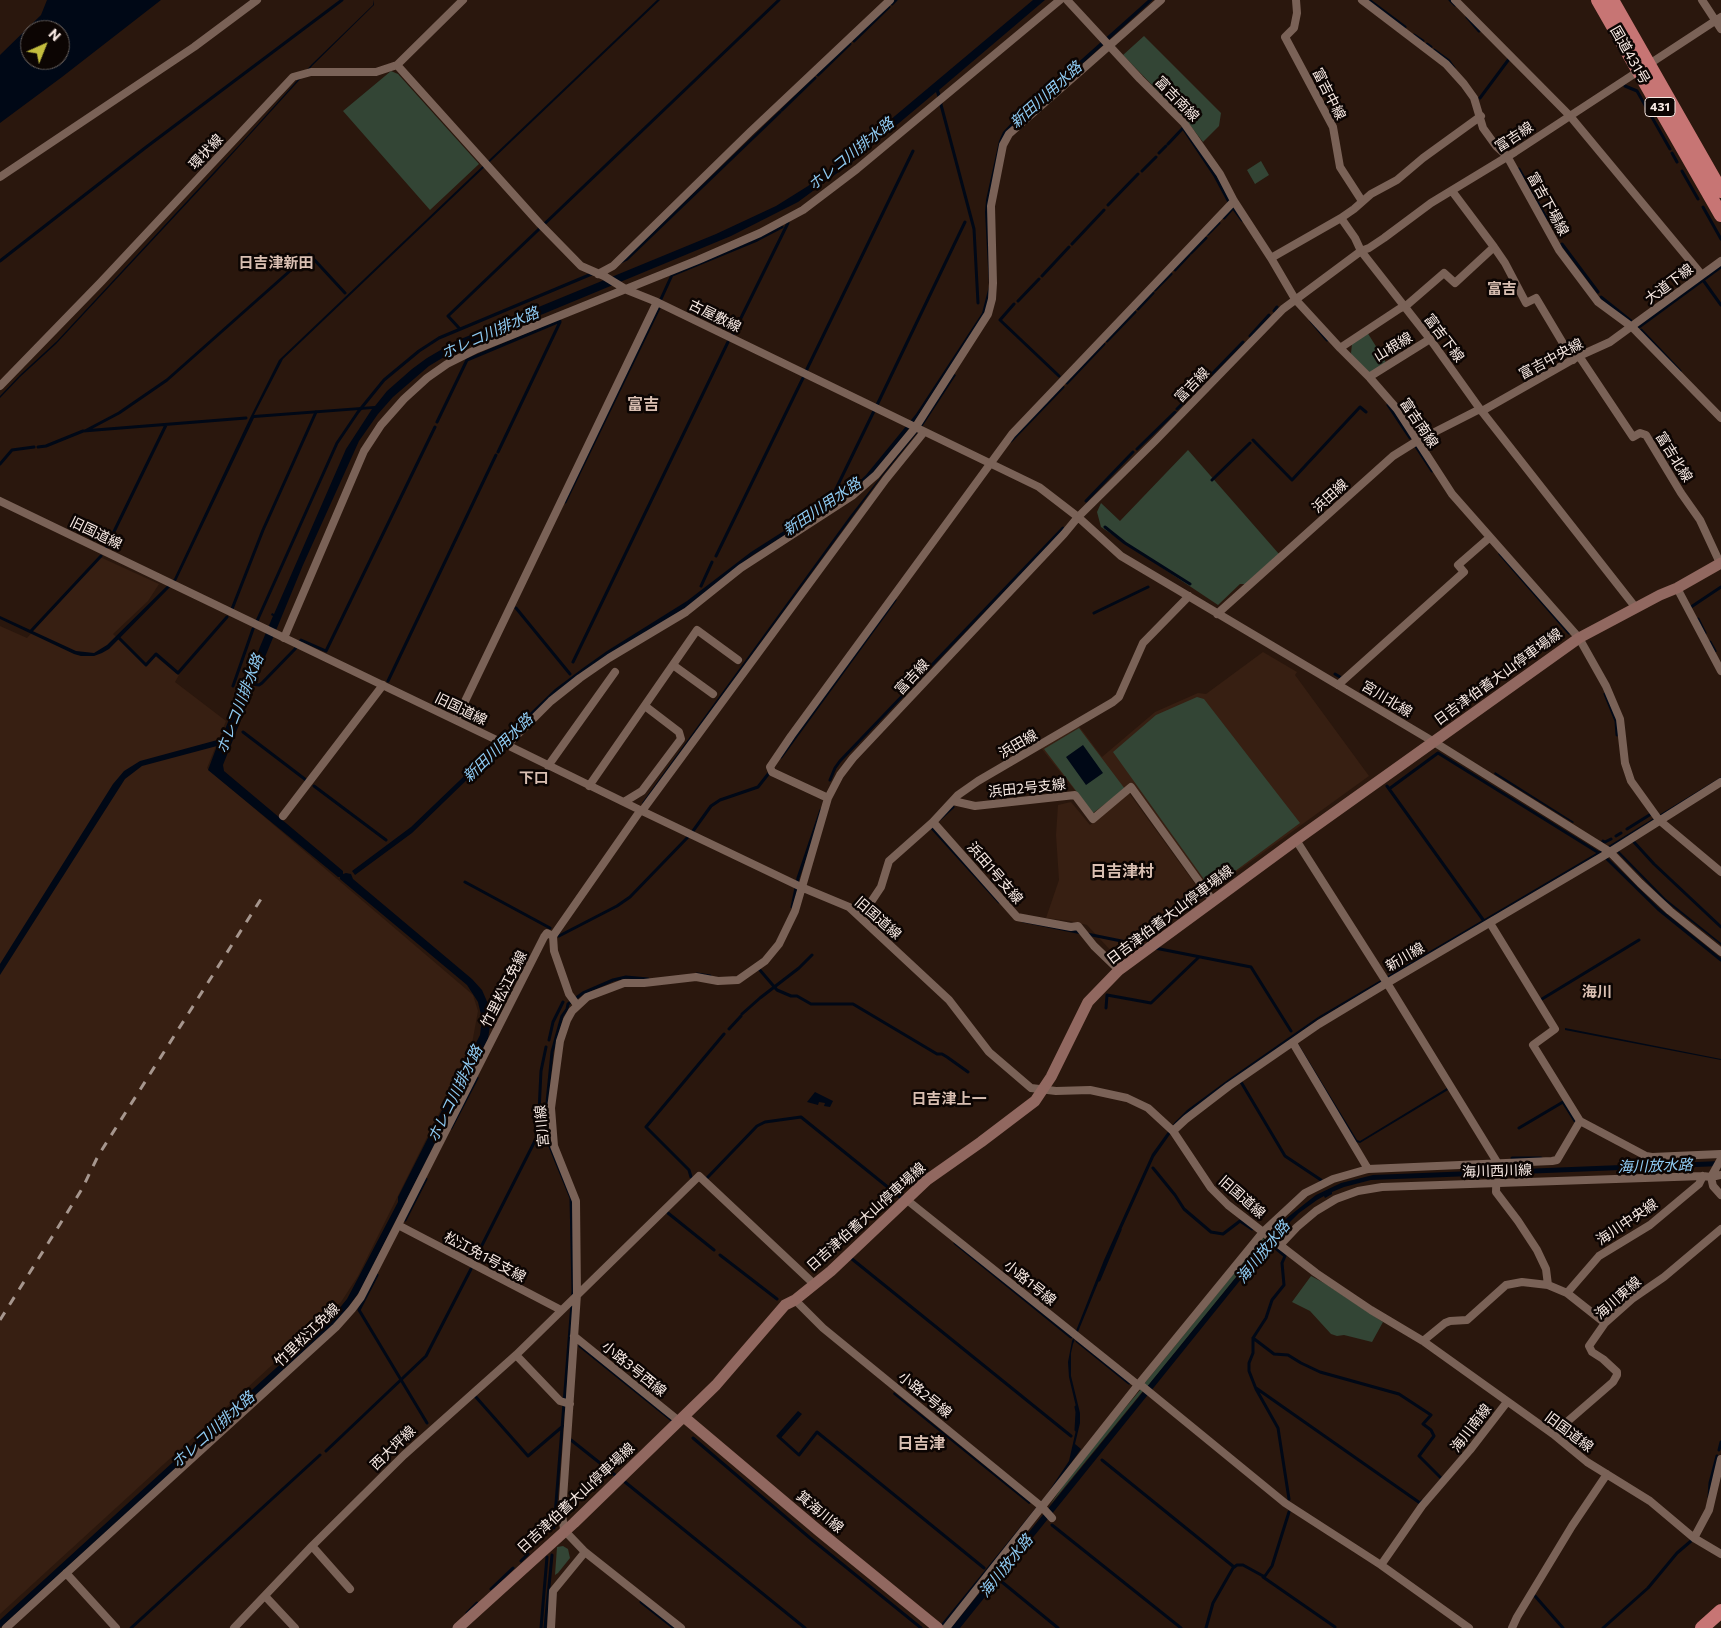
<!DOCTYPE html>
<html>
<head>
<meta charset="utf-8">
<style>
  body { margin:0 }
  #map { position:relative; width:1721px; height:1628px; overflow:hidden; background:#2a170d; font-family:Commissioner,sans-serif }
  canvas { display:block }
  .north { position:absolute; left:20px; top:20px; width:50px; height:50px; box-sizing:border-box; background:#0c0503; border:1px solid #6a615d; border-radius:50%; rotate:44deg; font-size:14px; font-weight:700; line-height:20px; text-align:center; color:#f8eae4 }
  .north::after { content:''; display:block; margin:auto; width:18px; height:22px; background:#c3bd3e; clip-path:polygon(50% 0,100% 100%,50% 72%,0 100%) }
</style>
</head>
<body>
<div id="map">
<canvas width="1721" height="1628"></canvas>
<div class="north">N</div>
</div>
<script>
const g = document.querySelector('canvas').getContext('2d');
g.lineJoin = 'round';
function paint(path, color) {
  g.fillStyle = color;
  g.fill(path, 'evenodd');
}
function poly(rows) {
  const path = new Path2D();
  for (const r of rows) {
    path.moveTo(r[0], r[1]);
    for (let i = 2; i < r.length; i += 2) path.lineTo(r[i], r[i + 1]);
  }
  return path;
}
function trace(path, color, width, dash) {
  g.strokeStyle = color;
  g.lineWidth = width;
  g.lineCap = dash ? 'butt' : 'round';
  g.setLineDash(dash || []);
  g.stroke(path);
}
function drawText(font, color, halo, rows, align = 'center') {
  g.font = font + ' Commissioner,"Noto Sans JP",sans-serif';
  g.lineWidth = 5;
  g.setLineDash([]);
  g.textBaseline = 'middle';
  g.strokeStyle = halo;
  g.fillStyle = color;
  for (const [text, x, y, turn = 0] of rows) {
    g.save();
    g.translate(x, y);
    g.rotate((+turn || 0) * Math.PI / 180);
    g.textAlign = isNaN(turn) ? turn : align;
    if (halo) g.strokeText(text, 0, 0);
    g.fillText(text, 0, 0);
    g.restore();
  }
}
const built = poly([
  [100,557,159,584,148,601,113,634,146,666,155,656,179,675,175,682,226,721,207,768,473,995,478,1011,471,1049,358,1276,341,1302,0,1614,0,626,27,638],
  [1263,652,1297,672,1295,675,1369,776,1210,891,1132,784,1093,813,1041,748,1074,728,1079,726,1102,757,1155,712,1198,693,1206,694],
  [1129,793,1203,895,1123,954,1113,953,1087,925,1070,921,1046,918,1059,880,1056,835,1058,805,1071,802,1090,825]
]);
const green = poly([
  [1144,36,1221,113,1219,126,1203,142,1186,120,1123,55],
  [391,71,398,74,479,164,430,210,343,111],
  [1261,161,1269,175,1255,184,1247,170],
  [1367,332,1387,364,1369,373,1352,356,1351,353,1352,344],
  [1188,450,1279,554,1245,584,1240,584,1218,605,1101,527,1097,512,1101,503,1120,521],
  [1197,697,1204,699,1300,823,1211,889,1113,752,1156,715],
  [1079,728,1125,789,1093,813,1044,749],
  [1265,1238,1267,1239,1147,1387,1144,1384,1262,1239],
  [1311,1276,1326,1284,1383,1322,1372,1342,1344,1335,1337,1336,1331,1334,1310,1311,1292,1302],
  [1141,1389,1143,1391,1050,1505,1075,1468],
  [563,1546,568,1549,570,1558,558,1573,555,1575,557,1547]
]);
const water = poly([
  [47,0,161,0,62,77,0,123,0,55,41,15],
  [30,30,60,30,60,60,30,60],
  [374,0,374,5,313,65,217,171,56,344,20,377,0,398,0,396,20,375,57,341,240,144,312,64,373,5],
  [657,0,660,0,283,359,254,415,375,406,387,391,412,369,427,358,456,341,716,234,776,206,808,186,852,152,1033,0,1045,0,939,90,943,103,940,105,936,92,855,160,798,202,731,236,454,351,429,366,393,397,378,414,359,441,303,565,251,691,249,690,248,692,250,693,246,707,223,765,224,771,343,871,343,874,346,873,351,874,353,879,472,979,482,990,489,1006,491,1019,488,1039,360,1291,339,1320,0,1628,0,1620,333,1316,347,1299,398,1202,398,1197,480,1035,482,1019,478,1002,467,985,340,879,340,877,338,877,208,770,217,746,142,766,125,779,0,975,0,964,113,784,124,771,140,761,221,739,237,700,242,689,245,689,243,687,273,616,271,615,272,613,274,614,346,449,372,409,254,418,176,581,109,649,102,653,94,656,81,656,74,654,0,619,0,616,76,651,94,653,107,645,174,579,250,418,279,360],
  [1148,0,1153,0,1008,131,990,194,992,286,987,310,914,422,879,468,855,491,753,555,688,606,585,671,509,739,412,833,355,875,352,871,411,827,555,689,583,668,607,651,687,601,751,552,853,487,866,475,916,414,982,313,989,286,985,212,986,200,999,141,1003,132,1017,117],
  [954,374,956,375,922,427,880,479,643,804,642,803,850,516,921,425],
  [1083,745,1103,773,1086,785,1066,757],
  [1495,772,1574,822,1573,823,1494,774],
  [1721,777,1721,780,1611,847,1319,1019,1261,1060,1178,1123,1154,1157,1107,1261,1073,1344,1071,1353,1071,1376,1080,1413,1080,1423,1075,1444,1081,1449,1044,1501,942,1628,938,1628,1047,1494,1069,1461,1078,1421,1077,1411,1069,1377,1068,1362,1072,1341,1104,1260,1152,1154,1175,1122,1187,1110,1229,1079,1318,1017,1610,845],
  [1618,850,1666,899,1721,943,1721,945,1664,900,1616,851],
  [1565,1028,1721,1059,1721,1060,1565,1030],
  [1299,1045,1357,1140,1360,1141,1447,1088,1448,1090,1360,1143,1356,1142,1298,1046],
  [815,1092,833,1101,830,1107,824,1106,825,1103,819,1102,818,1105,807,1102],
  [1721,1161,1721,1166,1371,1180,1344,1187,1332,1192,1332,1194,1325,1198,1324,1196,1317,1200,1299,1213,1275,1237,960,1628,951,1628,1272,1233,1288,1217,1316,1195,1341,1183,1373,1175],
  [894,1392,1031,1503,1029,1504,893,1394],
  [798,1411,802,1414,780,1439,776,1436]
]);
const stream = poly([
  [1369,0,1405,27],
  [1450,0,1455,5],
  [892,4,896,0],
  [1467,17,1479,31],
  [1414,35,1423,41],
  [854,41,889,7],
  [1427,44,1431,47],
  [1434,50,1449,61,1454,68],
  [818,75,850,44],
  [1625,86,1637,91,1670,149],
  [1480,98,1509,59],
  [940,101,974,229,978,303],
  [782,110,815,78],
  [1168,144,1183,128,1215,176,1229,202],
  [1159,153,1166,146],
  [1672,153,1677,162],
  [1519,169,1547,219],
  [1142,171,1156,157],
  [1682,171,1698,199],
  [1108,205,1138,174],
  [1703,207,1721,239],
  [1234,209,1242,220],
  [1224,218,1232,209],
  [1208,234,1219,223],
  [1072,244,1104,210],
  [1562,244,1598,292],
  [1191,253,1206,238],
  [0,261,145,148,342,0],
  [621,262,627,259,780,112],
  [1175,270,1189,255],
  [1042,276,1069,247],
  [1703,280,1721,305],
  [1155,290,1171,274],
  [1601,297,1631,321],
  [661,299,672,275,757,240,782,227],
  [1018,301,1039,279],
  [1014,304,1000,320,1059,376],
  [1138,309,1153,293],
  [1274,311,1277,307],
  [1311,321,1327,340],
  [1639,327,1721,267],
  [459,328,448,316,779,0],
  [1641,330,1680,371],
  [733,334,788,223],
  [1250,336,1269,315],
  [1107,341,1135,312],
  [806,371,913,151],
  [1210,376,1243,342],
  [1067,383,1104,344],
  [877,405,965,222],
  [1388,405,1410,438],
  [1177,409,1207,379],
  [437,422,467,360,560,321],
  [85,431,119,413,167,380,309,254,345,293],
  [1253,440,1292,480,1360,407,1366,412],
  [1011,441,1063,387],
  [1415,445,1432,471],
  [38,447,46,446,83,431,246,418],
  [1137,449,1175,412],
  [498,452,560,322],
  [0,464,12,450,34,447],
  [1212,480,1250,443],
  [832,497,874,411],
  [1086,501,1133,452],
  [565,502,659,308],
  [1105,527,1125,543,1190,584],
  [106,548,166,425],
  [1500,554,1569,633],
  [716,556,803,378],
  [701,586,712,562],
  [1691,607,1721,587],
  [516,608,570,674],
  [232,609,263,530,316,412],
  [1094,613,1148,587],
  [1698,619,1705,633],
  [257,621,337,443,358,412,384,380,419,351,439,338,594,273],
  [31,631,101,556],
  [118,637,146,665,156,654,178,673,227,617],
  [1710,642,1715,651],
  [573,662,728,342],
  [1335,674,1340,677],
  [388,681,496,455],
  [251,684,259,685,262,683,295,649,301,640,326,651,435,427],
  [233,686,253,629],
  [1605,694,1616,721,1617,735],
  [243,732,306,780],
  [781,757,895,600],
  [830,780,835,768,840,761,1063,528],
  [314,786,386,840],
  [1387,786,1484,921],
  [1389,789,1438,753,1599,853],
  [940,819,953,807],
  [931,827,999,902],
  [1627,829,1651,814],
  [693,831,711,806,720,800,758,787,769,773],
  [1616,836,1621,833],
  [1603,841,1605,842,1611,839],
  [1633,841,1654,864,1721,927],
  [1607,859,1658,909,1721,960],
  [465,882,550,928],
  [792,907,798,878,821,810],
  [1023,921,1146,946],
  [559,936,617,906,630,897,688,837],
  [1155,948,1251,967,1291,1031],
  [759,969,777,990,791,996,797,996,811,1004,853,1004,937,1054,942,1054,947,1057,968,1072],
  [697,974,710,976],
  [1542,999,1639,940],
  [1106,1008,1107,995,1151,1003,1199,957],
  [742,1014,760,998,799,968,812,955],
  [729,1029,741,1016],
  [549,1040,553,1022,563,1002],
  [1241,1082,1285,1156,1321,1180],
  [451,1128,477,1078],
  [1519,1128,1563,1102,1575,1121],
  [1512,1158,1541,1158],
  [1153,1168,1175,1195,1184,1209,1211,1232,1223,1234,1240,1221,1252,1229],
  [691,1177,689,1170,646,1127,724,1034],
  [707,1178,757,1126,765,1122,801,1117,900,1197],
  [668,1213,714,1250],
  [405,1220,426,1179],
  [955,1243,1071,1337],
  [1273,1246,1285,1256,1282,1263,1284,1285,1272,1300,1266,1318,1253,1338,1253,1353,1249,1363,1249,1371,1256,1389,1278,1428,1289,1499],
  [720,1255,777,1299],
  [852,1259,1071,1436],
  [474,1261,542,1127,539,1112,540,1091,541,1071,546,1047],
  [377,1275,359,1310,427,1423],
  [1099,1280,1120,1230],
  [1253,1338,1274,1354,1288,1355,1301,1363,1320,1372,1399,1394,1431,1415,1423,1424,1431,1430,1434,1436,1419,1456,1442,1479],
  [1077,1341,1129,1383],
  [580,1346,673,1421],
  [1256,1388,1420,1503,1422,1501],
  [475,1396,528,1456,563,1426],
  [1076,1407,1077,1412,1076,1430],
  [780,1436,779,1437,799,1455,817,1432,984,1568],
  [693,1438,810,1538,921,1628],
  [571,1440,615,1475],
  [1719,1450,1721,1442],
  [326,1451,426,1356,471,1269],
  [1102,1460,1234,1567],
  [625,1482,805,1628],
  [1709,1497,1710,1483,1717,1456],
  [1052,1525,1181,1628],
  [554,1528,573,1291,571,1198,549,1144,546,1113,552,1052,562,1016,567,1009,568,1004,583,993,613,980,626,977,648,979],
  [521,1561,528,1554],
  [1263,1577,1335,1627],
  [1002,1582,1058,1628],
  [491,1589,513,1568],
  [1535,1596,1563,1628],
  [641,1602,674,1628],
  [467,1613,477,1603],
  [131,1628,320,1455],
  [541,1628,547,1557],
  [545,1628,552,1555],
  [1206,1628,1213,1603,1233,1568,1237,1565,1243,1565,1263,1576,1265,1576,1272,1566,1289,1512],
  [1603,1628,1648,1588,1677,1553,1691,1541]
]);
const street = poly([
  [1067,0,1140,79,1184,123,1220,174,1234,201,1271,258,1295,299,1340,348,1370,378,1397,409,1452,494,1579,638,1606,686,1620,719,1625,763,1631,781,1659,820,1721,872],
  [1296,0,1297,13,1294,28,1285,37,1333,127,1340,167,1362,201],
  [1362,0,1446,64,1464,84,1474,98,1483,128,1496,146,1507,156,1559,250,1598,302,1632,327,1721,418],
  [1455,0,1570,116,1702,275],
  [1702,0,1721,29],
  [397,65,540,224,581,266,604,276,627,290,657,302,1039,487,1078,517,1121,556,1434,742,1610,852,1640,883,1670,911,1721,952],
  [1481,116,1423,158,1397,180,1371,194,1354,209,1341,218,1355,238,1361,251,1430,339,1480,409,1636,608],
  [0,177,194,47,257,0],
  [1452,191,1494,247,1505,263,1526,303,1536,298,1573,360],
  [1271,258,1341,218],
  [598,274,613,266,750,132,890,0],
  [1340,348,1399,309,1407,305,1444,273,1455,283,1494,247],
  [1579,356,1633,437,1640,433,1646,435,1681,493,1700,520,1720,563],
  [1369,377,1430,339],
  [0,386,101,282,293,77,311,72,376,72,397,65,463,0],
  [1482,411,1579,356,1610,342,1721,261],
  [0,501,507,745,642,811,801,887,849,907,949,1000,989,1052,1031,1088,1056,1091,1090,1090,1127,1098,1148,1108,1173,1131,1211,1188,1228,1205,1316,1273,1371,1310,1423,1341,1553,1434,1587,1462,1650,1501,1694,1538,1721,1554],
  [1677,588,1721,671],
  [1217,614,1393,456,1417,441,1480,409],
  [284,638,364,451,381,425,404,399,427,378,447,364,477,349,698,260,760,233,803,210,857,169,1060,0],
  [673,665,713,694],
  [1338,685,1464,572,1458,565,1489,538],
  [456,720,657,302],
  [507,745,551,701,580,678,609,658,686,612,741,568,852,496,876,475,915,428,988,314,992,299,993,283,991,206,1003,145,1009,134,1161,0],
  [548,766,615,672],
  [589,786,697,630,738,660],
  [828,798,772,772,770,767,791,736,1012,434,1234,201],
  [953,801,975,806,1075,795,1093,819,1131,787,1213,901],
  [624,802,642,791,681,739,679,732,645,706],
  [642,811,886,479,924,432],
  [283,816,383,685],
  [933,822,1017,917,1071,927,1078,926,1094,946,1119,970],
  [1296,840,1387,983,1497,1162,1496,1192,1518,1221,1537,1250,1546,1269,1548,1285],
  [861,917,881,887,889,861,933,822,958,795,978,781,1113,702,1119,697,1143,643,1189,596],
  [577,1005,569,994,554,951,553,936,640,811],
  [1293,1043,1368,1169],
  [1580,1121,1646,1156,1652,1157,1721,1154],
  [1173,1131,1186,1119,1229,1086,1319,1024,1387,983,1610,852,1721,782],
  [1711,1177,1721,1159],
  [1711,1177,1721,1175],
  [907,1200,1138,1385,1142,1386,1285,1503,1381,1565,1469,1628],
  [398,1225,561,1310],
  [1281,1244,1297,1227,1316,1211,1336,1199,1358,1191,1382,1187,1703,1176,1711,1177,1713,1186,1721,1195],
  [1567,1293,1599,1256,1650,1225,1699,1184,1703,1176],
  [795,1300,823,1328,1042,1507,1052,1518],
  [574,1336,679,1421],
  [1423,1341,1445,1323,1450,1321,1467,1320,1506,1285,1522,1282,1548,1285,1567,1293,1605,1323],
  [516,1355,560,1401,570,1404],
  [1553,1434,1613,1382,1617,1375,1617,1372,1603,1359,1592,1352,1589,1346,1605,1323,1632,1299,1664,1277,1721,1229],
  [1694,1538,1709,1510,1721,1459],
  [312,1546,350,1589],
  [1381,1565,1422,1506,1470,1450,1507,1402],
  [66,1573,116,1628],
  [265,1596,295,1628],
  [6,1628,336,1327,352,1309,361,1297,398,1225,544,937,547,933,553,936],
  [234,1628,312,1546,404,1455,516,1355,699,1176,814,1284],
  [551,1628,553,1591,585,1552],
  [681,1628,585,1552,564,1530,562,1513,577,1294,576,1201,554,1146,551,1108,560,1041,567,1020,572,1011,587,997,624,983,644,983,696,977,718,981,738,980,765,961,779,944,795,911,828,798,840,775,853,758,1064,534,1078,517,1156,440,1283,309,1361,251,1369,248,1384,238,1431,203,1515,152,1721,17],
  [946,1628,1138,1385,1263,1232,1305,1193,1333,1179,1368,1169,1552,1161,1557,1160,1580,1121,1533,1045,1555,1029,1490,923],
  [1512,1628,1517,1617,1572,1526,1607,1474]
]);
const secondary = poly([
  [684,1417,819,1531,938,1628],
  [458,1628,574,1523,716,1385,785,1305,795,1300,831,1271,927,1180,981,1142,1035,1101,1051,1077,1088,1002,1119,970,1296,840,1579,638,1660,595,1677,588,1721,563]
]);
const highway = poly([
  [1598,0,1721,215],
  [1612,0,1721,191],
  [1702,1628,1721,1611]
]);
const rail = poly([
  [0,1320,82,1189,98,1156,261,899]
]);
const shields = [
  [1660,107,30]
];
const shieldNames = [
  ["431",1660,107]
];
const streetNames = [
  ["国道431号",1630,55,60],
  ["富吉中線",1329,94,63],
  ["富吉南線",1177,99,46],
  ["富吉線",1514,137,-33],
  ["環状線",206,152,-47],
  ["富吉下場線",1548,204,61],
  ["大道下線",1669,284,-37],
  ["古屋敷線",715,316,26],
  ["富吉下線",1444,338,53],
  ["山根線",1393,347,-31],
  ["富吉中央線",1551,359,-28],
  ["富吉線",1192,385,-46],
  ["富吉南線",1419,423,56],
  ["富吉北線",1674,457,58],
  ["浜田線",1330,496,-42],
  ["旧国道線",96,533,26],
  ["富吉線",912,677,-47],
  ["日吉津伯耆大山停車場線",1498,677,-36],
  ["宮川北線",1387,699,31],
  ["旧国道線",461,709,26],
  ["浜田線",1018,744,-30],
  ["浜田2号支線",1027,788,-6],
  ["浜田1号支線",995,873,49],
  ["日吉津伯耆大山停車場線",1170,915,-37],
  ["旧国道線",878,918,41],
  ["新川線",1405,957,-30],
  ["竹里松江免線",504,989,-63],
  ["宮川線",542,1126,-95],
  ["海川西川線",1497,1171,-2],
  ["旧国道線",1242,1197,41],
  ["日吉津伯耆大山停車場線",866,1217,-42],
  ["海川中央線",1627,1222,-34],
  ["松江免1号支線",485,1257,28],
  ["小路1号線",1030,1283,39],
  ["海川東線",1618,1298,-41],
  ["竹里松江免線",307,1335,-44],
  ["小路3号西線",634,1369,39],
  ["小路2号線",925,1395,39],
  ["海川南線",1471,1428,-52],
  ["旧国道線",1569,1432,37],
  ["西大坪線",393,1448,-44],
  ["日吉津伯耆大山停車場線",576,1498,-43],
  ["箕海川線",820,1512,40]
];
const waterNames = [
  ["新田川用水路",1046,95,-42],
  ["ホレコ川排水路",851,154,-39],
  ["ホレコ川排水路",490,333,-24],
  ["新田川用水路",822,507,-34],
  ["ホレコ川排水路",240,704,-69],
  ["新田川用水路",498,748,-44],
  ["ホレコ川排水路",455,1094,-64],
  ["海川放水路",1655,1166,-2],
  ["海川放水路",1263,1252,-51],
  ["ホレコ川排水路",213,1430,-42],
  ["海川放水路",1006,1566,-51]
];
const neighbourhoodNames = [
  ["日吉津新田",276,263],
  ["富吉",1502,289],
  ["下口",534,778],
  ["海川",1597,992],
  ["日吉津上一",949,1099]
];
const quarterNames = [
  ["富吉",643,405],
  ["日吉津村",1122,872],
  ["日吉津",921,1444]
];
paint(built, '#371f12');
paint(green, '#334535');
paint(water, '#000816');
trace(stream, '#000816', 3);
trace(street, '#7a6257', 8);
trace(secondary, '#916860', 11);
trace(highway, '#c77574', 14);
trace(rail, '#a6968e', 3, [9, 9]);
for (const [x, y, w] of shields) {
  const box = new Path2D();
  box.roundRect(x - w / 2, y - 9.5, w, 19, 4);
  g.fillStyle = '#0c0503';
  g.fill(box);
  trace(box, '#f8eae4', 1);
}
drawText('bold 12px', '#f8eae4', null, shieldNames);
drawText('14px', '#f8eae4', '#0c0503', streetNames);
drawText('italic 15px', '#8fcbf3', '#0c0503', waterNames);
drawText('bold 15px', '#d9bfb2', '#0c0503', neighbourhoodNames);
drawText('bold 16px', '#d9bfb2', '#0c0503', quarterNames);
</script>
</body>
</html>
